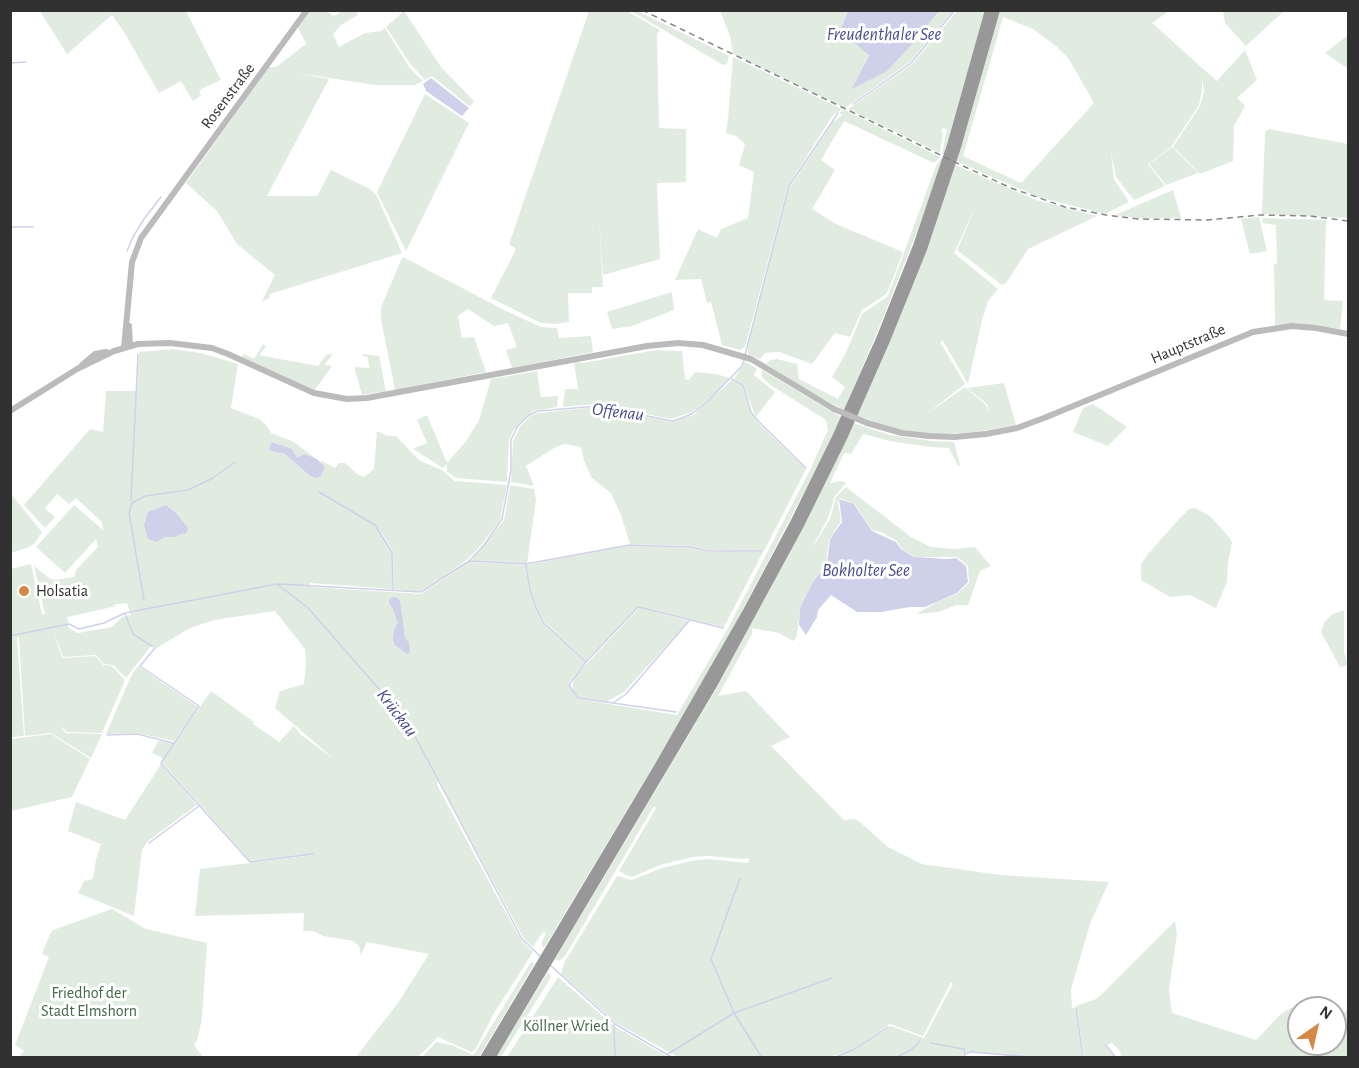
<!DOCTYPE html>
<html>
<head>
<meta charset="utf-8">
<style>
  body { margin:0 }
  #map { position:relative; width:1359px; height:1068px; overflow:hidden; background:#fff; font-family:"Alegreya Sans",sans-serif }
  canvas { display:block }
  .frame { position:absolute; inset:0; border:12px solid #313131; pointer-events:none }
  .north { position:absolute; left:1287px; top:996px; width:60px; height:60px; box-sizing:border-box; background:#fff; border:2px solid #adadad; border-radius:50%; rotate:34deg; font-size:16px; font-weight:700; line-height:24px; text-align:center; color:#313131 }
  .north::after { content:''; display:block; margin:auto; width:21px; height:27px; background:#d58746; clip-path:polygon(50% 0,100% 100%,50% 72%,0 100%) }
</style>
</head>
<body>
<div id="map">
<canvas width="1359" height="1068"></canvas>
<div class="frame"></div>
<div class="north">N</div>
</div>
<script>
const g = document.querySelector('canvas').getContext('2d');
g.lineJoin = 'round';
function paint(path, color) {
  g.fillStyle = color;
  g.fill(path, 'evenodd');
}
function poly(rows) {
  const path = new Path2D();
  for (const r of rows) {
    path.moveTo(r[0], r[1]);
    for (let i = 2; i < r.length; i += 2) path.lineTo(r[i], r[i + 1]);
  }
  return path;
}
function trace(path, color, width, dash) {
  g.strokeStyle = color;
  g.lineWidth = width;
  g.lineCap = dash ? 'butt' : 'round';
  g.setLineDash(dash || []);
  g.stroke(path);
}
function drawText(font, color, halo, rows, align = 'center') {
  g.font = font + ' "Alegreya Sans",sans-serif';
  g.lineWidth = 6;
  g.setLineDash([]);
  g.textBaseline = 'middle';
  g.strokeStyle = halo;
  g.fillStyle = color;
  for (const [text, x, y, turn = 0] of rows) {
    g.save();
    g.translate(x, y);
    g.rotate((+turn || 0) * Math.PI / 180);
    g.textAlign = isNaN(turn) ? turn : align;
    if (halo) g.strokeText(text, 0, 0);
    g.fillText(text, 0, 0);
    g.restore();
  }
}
const green = poly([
  [39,10,186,11,221,80,199,90,201,96,193,101,181,81,159,93,124,32,112,15,67,54],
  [310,11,326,11,334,16,342,11,355,11,358,15,341,25,333,34,339,47,365,33,381,31,385,28,409,67,423,81,415,85,376,85,296,73,329,79,267,196,317,196,331,170,370,189,377,196,402,253,270,294,269,299,262,301,275,275,237,244,217,211,186,183,269,67,276,67,306,44,298,27],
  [404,11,441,67,474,101,470,107,432,76,425,80,411,65,386,27],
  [589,11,627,11,660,30,657,34,659,128,686,129,686,182,657,183,660,259,603,275,599,219,603,287,592,287,592,293,568,293,569,322,555,324,541,323,491,298,516,249,509,244],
  [631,11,638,11,729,56,727,64,723,65],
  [720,11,848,11,840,31,869,54,853,88,915,41,939,11,953,11,910,62,845,108,733,54,730,36],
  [957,11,985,11,944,154,942,154,947,129,943,128,941,131,943,134,940,153,848,109,912,64],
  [999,11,1169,11,1152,23,1217,81,1245,50,1257,80,1237,98,1245,106,1234,126,1233,161,1200,174,1173,147,1200,106,1204,91,1202,78,1202,91,1199,105,1171,147,1148,164,1165,186,1134,200,1116,177,1111,152,1114,179,1129,202,1105,214,1038,197,956,161],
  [1003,17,1033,29,1057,47,1069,59,1094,103,1021,183,963,156],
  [1223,11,1223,10,1284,11,1246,46,1225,23],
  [1348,35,1348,69,1325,53],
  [733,57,842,109,833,115,788,186,745,347,740,350,722,345,711,302,707,303,701,279,675,280,698,229,717,238,721,229,748,218,754,172,739,165,745,144,736,136,726,133,728,119],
  [425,94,469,123,406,251,377,192],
  [844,110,940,157,934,163,844,121,821,160,835,170,812,209,836,224,903,252,888,291,885,295,862,310,850,337,835,333,812,364,779,352,765,353,760,359,748,354,748,345,785,201,790,187,833,122,842,115,839,113],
  [1269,129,1348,144,1348,218,1262,214,1265,132],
  [1172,147,1198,173,1166,185,1149,164],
  [941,158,943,159,920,224,879,328,844,410,803,388,766,364,770,360,777,359,797,364,799,379,838,399,845,387,832,377,845,355,862,314,888,296,936,166],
  [955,165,1036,200,1097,216,1028,249,1006,283,1002,285,957,250,978,201,954,253,998,289,988,301,982,320,968,384,943,341,940,342,965,384,925,415,965,387,986,405,989,414,987,404,967,388,1004,383,1016,425,976,432,951,434,919,433,894,428,857,416,886,351,920,266],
  [1173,190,1181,218,1138,218,1115,215],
  [1259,217,1267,251,1250,254,1241,219],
  [1262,218,1326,220,1324,300,1343,301,1340,329,1316,325,1275,325,1274,264,1277,264,1276,225,1263,223],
  [402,258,405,258,504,310,541,327,557,328,559,338,591,336,593,352,512,368,506,350,517,347,508,323,494,326,468,309,458,316,462,338,474,337,486,372,395,390,381,319,381,307],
  [672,292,674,310,632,326,612,329,607,312],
  [263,344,266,346,260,355,263,356,318,366,326,355,333,354,324,365,332,366,315,390,242,357,244,354,254,359],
  [172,349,201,353,238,364,231,408,259,419,266,425,271,433,294,442,315,458,305,454,297,457,294,452,274,442,271,451,285,454,310,476,321,476,324,471,324,465,320,460,335,468,339,463,345,463,357,474,364,477,374,469,377,431,388,436,396,436,420,461,442,470,455,481,507,485,500,520,482,544,468,559,436,582,435,578,435,582,420,591,415,592,394,589,393,551,384,536,377,527,392,552,392,589,310,583,311,587,421,594,469,562,526,565,529,591,535,608,544,623,585,662,568,684,578,699,677,715,727,630,810,470,828,430,826,420,769,384,762,377,762,370,841,417,811,479,741,613,683,717,544,948,542,946,542,942,546,933,543,932,533,947,524,939,438,780,437,785,494,891,522,941,533,952,493,1015,475,1050,471,1052,438,1037,418,1057,356,1057,398,1003,429,954,367,942,361,955,359,946,353,941,323,936,313,931,303,931,304,913,195,916,200,869,314,855,250,861,163,763,164,759,152,753,158,741,175,743,211,691,254,722,253,724,279,742,294,726,300,734,335,760,275,708,280,691,304,684,306,664,305,649,275,611,214,620,190,628,155,649,151,646,126,678,113,665,103,664,96,655,63,657,53,631,62,658,95,656,103,665,112,666,125,680,102,733,67,732,59,725,66,733,102,734,91,758,51,733,25,736,19,637,17,638,24,736,11,737,10,569,31,564,42,614,45,614,34,566,49,578,55,580,74,577,76,570,98,547,96,539,65,573,36,547,74,505,103,530,102,522,76,498,69,504,57,494,45,508,55,517,45,528,24,505,90,429,103,432,106,391,137,391,139,352],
  [166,505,176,513,184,526,176,537,165,537,148,512],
  [127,603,131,615,122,617,112,627,78,633,69,628,67,617,117,606,112,605],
  [656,350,682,351,685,379,689,380,695,372,716,374,730,378,706,402,692,412,671,419,597,404,563,407,565,389,578,389,574,362,583,363],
  [363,354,379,356,386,391,362,395,355,371,355,367,369,368,368,357,363,356],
  [745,362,757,368,754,375,775,392,756,417,743,385,734,379],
  [537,371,541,397,558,396,557,407,533,411,514,430,509,440,507,482,456,478,447,472,447,464,443,468,413,449,427,443,417,420,427,415,447,463,467,440,479,420,491,379],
  [732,380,742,387,751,412,758,423,806,469,764,551,709,550,690,546,630,544,621,515,611,493,592,478,584,461,581,447,564,444,554,448,526,466,534,486,511,482,513,441,520,427,530,416,538,413,597,407,672,422,693,415],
  [1093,404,1127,427,1108,446,1073,432,1083,408],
  [853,423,890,435,932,441,954,442,960,465,958,466,949,448,930,447,890,441,863,434,851,454,844,453,830,483,842,481,846,483,835,496,828,518,811,550,830,519,836,497,846,487,911,537,931,547,955,549,975,547,991,566,980,571,968,605,957,605,938,612,916,614,939,601,957,594,969,583,968,566,957,557,915,557,902,549,897,541,881,532,872,530,855,504,839,498,838,503,841,521,829,540,826,562,813,582,800,608,797,636,793,641,779,633,751,628,753,632,718,696,746,691,790,737,771,746,844,820,855,819,860,822,888,847,922,864,1000,875,1109,882,1091,921,1071,989,1072,1008,1075,1008,1083,1057,1010,1056,971,1052,965,1052,964,1058,834,1057,855,1049,891,1026,924,1038,953,984,951,982,923,1036,890,1024,855,1049,830,1057,678,1057,616,1023,561,974,564,963,617,876,632,880,662,868,691,861,709,859,748,863,749,858,742,859,709,856,693,857,660,865,632,877,624,874,619,871,656,808,654,806,565,956,559,961,555,959,716,689,825,483],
  [510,485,534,489,536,500,527,564,471,561,504,520],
  [10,493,42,532,35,543,29,547,11,553],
  [1195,508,1210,516,1229,537,1232,542,1228,563,1227,582,1216,608,1190,595,1170,597,1141,580,1141,564,1148,554,1180,518,1189,509],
  [629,545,689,548,708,552,763,552,724,627,638,607,586,661,545,622,536,608,530,591,527,565],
  [639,608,689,621,624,692,606,702,579,698,573,690,573,682,579,672],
  [1344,610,1344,652,1348,665,1340,667,1321,632,1324,623,1331,615],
  [138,666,198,707,174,741,137,733,106,734,131,676],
  [51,734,90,759,72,797,11,811,11,739],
  [161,764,197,805,148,841,142,850,134,916,78,893,84,881,93,879,96,859,101,844,68,831,76,802,125,820],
  [112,909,146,929,207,943,202,1018,198,1038,194,1045,203,1057,19,1057,24,1051,15,1045,49,957,42,954,50,934,53,930],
  [1175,921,1177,934,1169,990,1172,1013,1256,1040,1282,1013,1299,1004,1302,1008,1299,1008,1299,1044,1318,1044,1322,1057,1266,1058,1264,1056,1262,1058,1119,1057,1121,1055,1119,1050,1112,1043,1106,1045,1116,1057,1084,1057,1076,1006,1096,999,1101,995],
  [531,962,535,963,479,1057,422,1057,436,1042,452,1045,473,1055,475,1053],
  [548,972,551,977,547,984,501,1057,496,1057],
  [558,977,614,1026,668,1057,507,1057],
  [1348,1010,1348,1057,1323,1057,1319,1044,1335,1044,1335,1017]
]);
const water = poly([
  [848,11,848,10,939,11,915,41,887,71,852,89,869,55,840,31],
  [431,78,469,108,462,116,426,91,423,84],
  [272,442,292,449,297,457,305,454,315,458,324,465,324,470,321,476,316,478,310,476,285,454,271,451,269,449],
  [839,499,854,504,872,531,896,542,901,549,914,557,947,559,956,558,966,566,968,582,957,593,925,607,910,607,881,612,857,612,831,595,818,610,817,617,806,635,799,625,800,608,813,582,827,563,830,539,842,522],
  [166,505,176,513,188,528,186,534,182,533,176,537,165,537,156,542,148,539,144,525,148,512],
  [392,597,397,598,400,601,405,638,409,643,410,652,407,654,395,645,393,640,394,630,398,623,392,607,389,603,389,600]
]);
const stream = poly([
  [10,63,26,62],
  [853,104,911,63,955,10],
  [10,227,33,227],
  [127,251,133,237,144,219,161,197],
  [745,355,789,186,838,113],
  [732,379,743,386,751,412,759,422,806,468],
  [319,492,375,525,392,552,393,589],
  [131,500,138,354],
  [469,561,526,564,629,545,690,547,708,551,762,551],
  [526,564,530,591,536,608,544,623,586,662,569,685,578,698,676,712],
  [279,584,421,592,469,561,484,545,502,519,511,470,511,440,518,426,529,415,538,411,598,406,672,421,682,418,693,413,707,402,742,366,744,360],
  [144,600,129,513,132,503,145,496,188,490,213,478,235,462],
  [125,614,133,634,152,646],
  [10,636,69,624,79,629,104,623,125,613,277,584,308,608,407,721,522,939,540,956],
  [155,648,140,666,199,706,161,763,250,862,313,854],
  [586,662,638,607,723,628],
  [613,703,626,694,689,621],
  [107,735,137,734,173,743],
  [149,843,199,806],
  [740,878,711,959,734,1013,762,1058],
  [550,965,615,1024,673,1058],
  [1076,1008,1083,1058],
  [614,1025,615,1058],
  [931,1043,964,1049,965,1053],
  [1106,1045,1116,1058],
  [1320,1048,1322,1058],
  [668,1054,734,1013,832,978],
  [833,1058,855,1049,888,1027],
  [895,1058,911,1050,920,1041],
  [964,1058,965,1054,971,1052,1043,1058]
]);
const secondary = poly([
  [129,326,130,346],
  [124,348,132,262,141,238,307,10],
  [82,365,95,354,106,352],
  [10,411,77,369,114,351,138,344,170,343,212,348,228,354,314,393,347,399,367,398,647,346,678,343,703,345,751,359,834,409],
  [867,423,902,433,929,436,955,437,986,434,1017,428,1044,418,1253,332,1292,326,1316,328,1348,334]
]);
const highway = poly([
  [484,1058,659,765,747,611,794,523,838,433,880,339,917,246,951,145,989,10],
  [491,1058,712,687,800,525,844,436,885,343,923,249,957,147,996,10]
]);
const rail = poly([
  [642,10,963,166,1011,188,1065,207,1106,215,1138,219,1208,220,1260,215,1310,216,1348,221]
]);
const secondaryBridge = poly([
  [834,409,867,423]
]);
const markers = [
  [24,591,6,"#d58746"]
];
const streetNames = [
  ["Rosenstraße",228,96,-53],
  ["Hauptstraße",1188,344,-23]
];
const poiNames = [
  ["Holsatia",36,591]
];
const parkNames = [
  ["Friedhof der",89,993],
  ["Stadt Elmshorn",89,1011],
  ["Köllner Wried",566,1026]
];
const waterNames = [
  ["Freudenthaler See",884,35],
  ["Offenau",618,412,7],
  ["Bokholter See",866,571],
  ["Krückau",397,713,53]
];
paint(green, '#e1ece1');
paint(water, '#cfd1ea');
trace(stream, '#cfd1ea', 1.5);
trace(secondary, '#bbb', 6);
trace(highway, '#989898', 8);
trace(rail, '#868686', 1.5, [6, 4.5]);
trace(secondaryBridge, '#bbb', 6);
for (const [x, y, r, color] of markers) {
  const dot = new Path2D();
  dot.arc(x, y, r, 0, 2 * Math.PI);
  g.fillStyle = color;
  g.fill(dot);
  trace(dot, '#fff', 2);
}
drawText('16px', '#313131', '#fff', streetNames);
drawText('16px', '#313131', '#fff', poiNames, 'left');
drawText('16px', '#426944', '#fff', parkNames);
drawText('italic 18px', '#464c8c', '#fff', waterNames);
</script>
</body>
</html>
